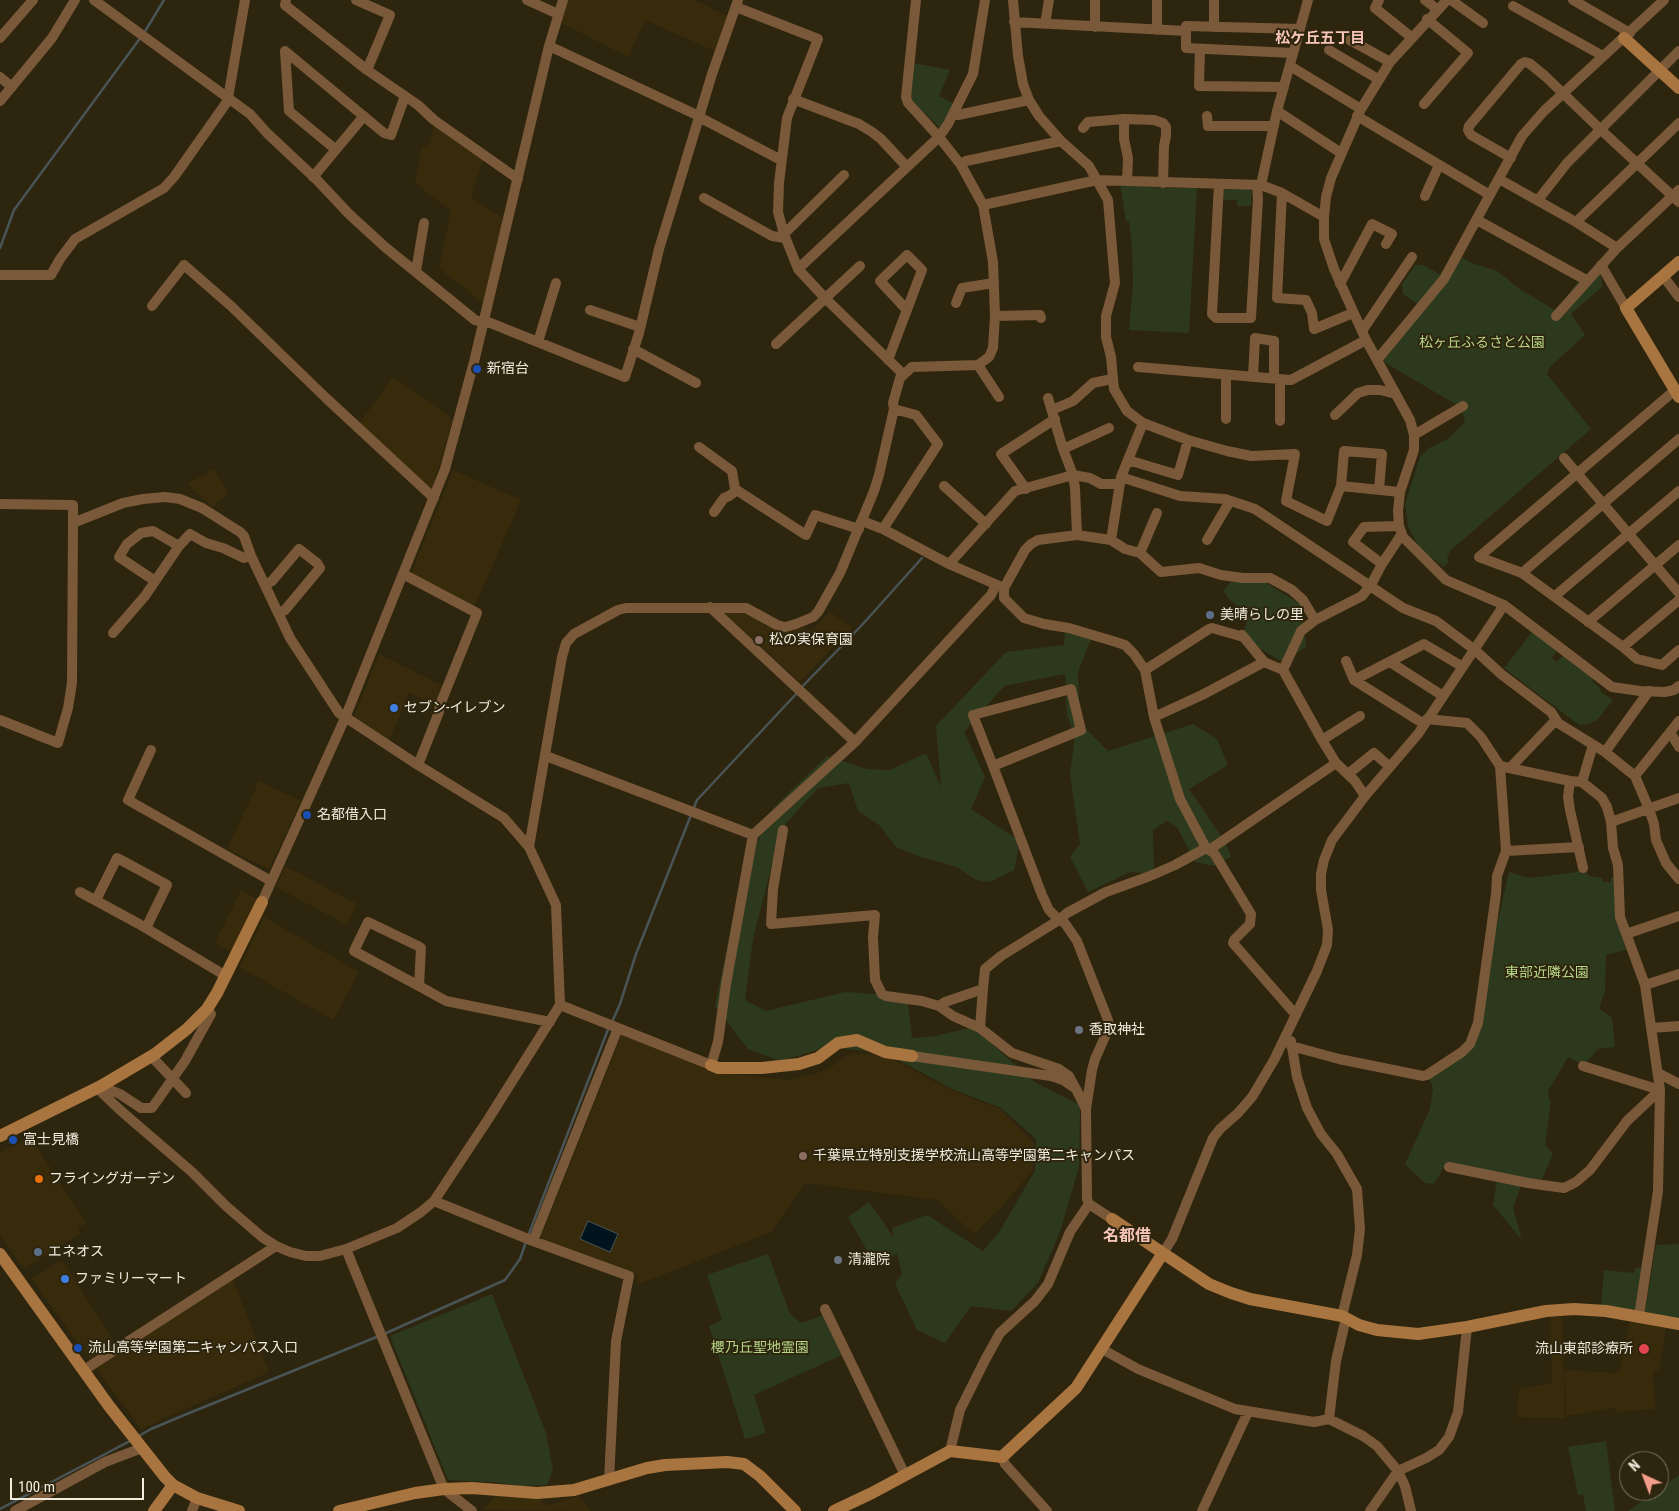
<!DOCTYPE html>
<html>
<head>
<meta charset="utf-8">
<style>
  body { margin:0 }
  #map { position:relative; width:1679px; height:1511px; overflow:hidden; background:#2e250e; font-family:"Roboto Condensed",sans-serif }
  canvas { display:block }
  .north { position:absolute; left:1619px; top:1451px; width:50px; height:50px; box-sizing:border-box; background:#2e250e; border:1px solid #7c7561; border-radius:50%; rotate:317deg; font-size:14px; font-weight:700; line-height:20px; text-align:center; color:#f2ecde }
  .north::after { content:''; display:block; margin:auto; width:18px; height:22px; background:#f49d8a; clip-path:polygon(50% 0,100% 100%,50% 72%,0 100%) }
  .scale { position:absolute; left:10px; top:1478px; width:134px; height:22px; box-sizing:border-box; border:2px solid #f2ecde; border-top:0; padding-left:6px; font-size:15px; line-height:18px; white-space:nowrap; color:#f2ecde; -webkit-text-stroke:4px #2e250e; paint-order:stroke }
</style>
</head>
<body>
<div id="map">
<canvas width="1679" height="1511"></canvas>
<div class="north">N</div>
<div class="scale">100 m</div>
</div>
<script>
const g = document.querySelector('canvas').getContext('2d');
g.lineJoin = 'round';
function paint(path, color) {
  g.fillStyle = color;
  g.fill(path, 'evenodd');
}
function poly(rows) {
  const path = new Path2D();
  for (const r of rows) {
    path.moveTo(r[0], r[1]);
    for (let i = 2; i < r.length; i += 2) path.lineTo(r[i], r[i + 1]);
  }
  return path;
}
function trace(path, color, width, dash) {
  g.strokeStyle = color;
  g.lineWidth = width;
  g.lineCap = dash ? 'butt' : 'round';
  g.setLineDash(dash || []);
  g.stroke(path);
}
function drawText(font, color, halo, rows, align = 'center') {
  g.font = font + ' "Roboto Condensed","Noto Sans JP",sans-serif';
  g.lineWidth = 4;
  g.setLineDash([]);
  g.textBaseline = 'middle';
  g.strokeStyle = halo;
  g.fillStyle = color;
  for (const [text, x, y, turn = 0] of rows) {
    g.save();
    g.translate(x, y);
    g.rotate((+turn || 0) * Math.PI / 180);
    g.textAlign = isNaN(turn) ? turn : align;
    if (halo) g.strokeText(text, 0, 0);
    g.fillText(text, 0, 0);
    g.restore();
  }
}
const built = poly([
  [568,0,695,0,729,17,717,52,645,20,628,57,560,22],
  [434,125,483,160,471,197,503,218,483,303,439,268,451,211,415,183,422,147,429,147],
  [393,377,453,419,432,488,359,424],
  [214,469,228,494,212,507,187,484],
  [453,470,521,500,474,608,410,576],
  [722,611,740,612,754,618,764,625,779,631,803,628,811,631,830,612,852,627,800,682],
  [379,654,445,687,436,707,409,692,389,741,353,718],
  [259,781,301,801,269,869,227,849],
  [285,866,357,904,347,925,276,887],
  [241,890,258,900,233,953,215,943],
  [264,917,359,972,333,1020,240,967],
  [622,1034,721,1073,748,1076,791,1080,825,1071,852,1053,886,1056,951,1090,1000,1109,1034,1143,1033,1170,1001,1208,974,1234,937,1200,805,1183,771,1232,637,1285,638,1275,616,1266,611,1267,546,1242,541,1236],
  [30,1136,86,1223,78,1228,81,1233,24,1269,0,1235,0,1153],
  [62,1260,116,1345,91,1361,32,1279],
  [233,1279,269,1372,141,1429,96,1368],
  [1550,1317,1562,1317,1565,1418,1517,1417,1519,1389,1552,1383],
  [1630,1321,1666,1328,1659,1371,1653,1370,1655,1409,1616,1412,1616,1408,1566,1416,1565,1370,1619,1373],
  [497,1495,539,1498,547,1506,578,1496,591,1511,482,1510]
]);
const green = poly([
  [913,63,950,70,939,96,953,103,942,127,939,127,911,100,910,86],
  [1120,184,1158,185,1158,188,1197,188,1189,333,1129,330,1133,283,1132,246,1129,222,1126,221],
  [1224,189,1249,189,1252,192,1251,206,1237,206,1237,200,1221,200],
  [1455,253,1472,263,1497,271,1520,289,1556,311,1579,280,1601,272,1602,287,1571,314,1585,335,1550,367,1547,374,1591,429,1451,550,1447,558,1449,561,1444,567,1421,550,1408,527,1405,504,1420,457,1429,448,1448,439,1465,422,1460,407,1384,362,1385,355,1424,309,1403,294,1402,284,1415,265,1423,265,1441,275],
  [1231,581,1264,582,1301,604,1306,647,1282,662,1258,647,1244,632,1248,615,1230,600,1223,591],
  [1065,630,1092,637,1078,672,1080,723,1108,751,1193,724,1217,739,1228,765,1189,789,1226,843,1231,857,1214,866,1195,862,1177,827,1167,821,1153,830,1154,874,1130,872,1088,892,1070,857,1080,844,1070,774,1075,736,1067,715,1065,674,1004,686,964,732,985,777,971,809,1020,841,1014,870,989,882,976,880,957,867,918,856,896,847,879,825,858,811,849,783,818,788,781,829,753,939,745,1000,766,1011,845,992,907,996,912,1038,936,1036,973,1027,1036,1083,1080,1105,1079,1167,1060,1232,1038,1283,1011,1311,971,1306,945,1343,917,1330,895,1284,902,1274,897,1253,871,1269,866,1257,869,1254,848,1217,869,1202,894,1238,892,1228,927,1215,983,1251,999,1232,1035,1171,1036,1139,1001,1108,952,1089,886,1053,827,1047,780,1061,748,1049,715,1006,733,917,751,855,773,808,827,756,867,769,890,770,926,753,941,787,936,726,1006,652,1064,645],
  [1532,632,1557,651,1552,658,1557,662,1563,655,1594,678,1592,681,1599,687,1602,693,1613,700,1597,720,1588,724,1579,725,1504,668],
  [1581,867,1587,868,1587,874,1590,876,1602,878,1603,882,1611,882,1611,878,1615,878,1618,921,1626,950,1606,955,1605,991,1600,1006,1600,1009,1612,1018,1615,1047,1598,1049,1584,1065,1568,1057,1548,1091,1549,1100,1551,1101,1545,1145,1553,1154,1542,1179,1523,1180,1513,1208,1522,1240,1493,1205,1498,1174,1447,1162,1434,1184,1425,1183,1405,1164,1430,1109,1433,1088,1429,1078,1476,1041,1491,950,1509,872,1529,878,1577,872],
  [1679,1244,1679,1319,1645,1312,1656,1245],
  [768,1254,790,1314,801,1323,824,1315,842,1355,754,1395,766,1433,745,1439,709,1326,722,1320,707,1275],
  [1636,1267,1643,1269,1637,1311,1601,1307,1604,1270,1634,1273],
  [492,1294,546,1433,553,1470,547,1485,519,1486,493,1482,448,1480,390,1336],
  [1606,1441,1615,1511,1586,1511,1583,1494,1578,1495,1568,1447],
  [1679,1475,1679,1511,1628,1511,1656,1491,1659,1491,1659,1489]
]);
const water = poly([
  [588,1221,618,1234,610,1252,580,1239,588,1221]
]);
const stream = poly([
  [144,33,164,0],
  [0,248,14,210,141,37],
  [800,689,862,625,922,558],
  [693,810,697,800,797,693],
  [612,1022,620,1004,636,954,691,815],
  [528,1236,609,1027],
  [384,1334,505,1280,520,1259,526,1242],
  [137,1437,151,1429,182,1416,379,1336],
  [0,1509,130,1441]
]);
const street = poly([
  [94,0,250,114,267,133,317,180,349,214,385,247,475,320,482,322],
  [286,0,285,5,367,70,418,105,434,120,518,179],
  [356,0,390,15,367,70],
  [527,0,558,14],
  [1013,0,1018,56,1023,84,1029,100,1039,116,1061,141,1089,166,1108,200,1115,283,1106,316,1106,337,1111,357,1114,389,1127,411,1143,423,1188,440,1227,451,1251,456,1295,454,1286,501,1327,521,1341,486,1344,451,1382,454,1379,489],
  [1379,0,1375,8,1411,37],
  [1425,0,1437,9],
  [1451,0,1483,23],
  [1573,0,1630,33],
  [1513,6,1603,56],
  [736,7,818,39,787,118,779,183,778,212,784,234,798,269,825,298,903,374],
  [1014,22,1186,31],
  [1045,24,1049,0],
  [1095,27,1095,0],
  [1214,27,1214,0],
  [1157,30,1157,0],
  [0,38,33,0],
  [1350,40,1390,62],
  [549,46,699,116],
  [1200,49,1199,86,1284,87],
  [1329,50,1378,79],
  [1293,53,1186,48,1186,26,1300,29],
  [1290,66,1361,109],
  [0,77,12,87],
  [228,98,245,0],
  [793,99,859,124,872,132,881,139,907,167],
  [0,101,52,38,75,0],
  [1424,104,1468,53,1427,19],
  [1277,111,1341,153],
  [954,113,958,115,1029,100],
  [1207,116,1208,126,1274,126],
  [1357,116,1490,195],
  [699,117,781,160],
  [1124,119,1124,139,1128,158,1127,181],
  [1083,128,1088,122,1124,119,1154,120,1163,123,1166,127,1166,136,1164,146,1163,183],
  [335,149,289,111,285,51,384,133,391,135,405,96],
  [1511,158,1471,135,1468,130,1469,126,1521,64,1525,62,1529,63,1545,76,1600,129,1679,202],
  [961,165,966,161,1061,141],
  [313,177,364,116],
  [1499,179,1576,222,1617,248],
  [1219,184,1212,314,1216,318,1251,318,1258,199,1257,185],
  [1261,185,1277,111,1308,0],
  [1282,193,1277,298,1306,300,1312,313,1314,329,1353,313],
  [1425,196,1439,165],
  [704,198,772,236,785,238],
  [1538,200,1567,163,1679,51],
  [983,205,1097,180,1261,185,1282,193,1324,217,1324,239,1334,269,1366,340,1410,420,1414,435,1414,450,1400,492,1398,511,1399,526,1403,537,1446,580,1504,605,1612,687,1640,691,1665,692,1674,690,1679,686],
  [1324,217,1326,197,1331,178,1361,109,1390,62,1447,0],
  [1477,220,1586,280],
  [1576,222,1679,123],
  [784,234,844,175],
  [1601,265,1626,308],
  [798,269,939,137,948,124,973,74,985,0],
  [416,271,424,223],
  [0,275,51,275,60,259,75,239,164,188,174,177,229,99],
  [1663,276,1679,297],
  [1340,284,1372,224,1392,234,1386,244],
  [956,303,962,288,994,283],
  [152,306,184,265,231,306,326,398,434,498],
  [590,310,640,327],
  [995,316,1040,315,1041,318],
  [1556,316,1617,248,1679,190],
  [483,320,625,377,639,333,659,249,684,167,712,74,738,0],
  [1362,331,1412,257],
  [538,342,556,283],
  [776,344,860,266],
  [633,349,696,383],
  [888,360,922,270,907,255,880,281,906,309],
  [1377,360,1444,279,1522,136,1544,111,1664,0],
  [978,365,999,397],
  [1138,367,1291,380,1366,340],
  [1226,375,1226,419],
  [1253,377,1255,338,1274,341,1274,378],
  [1280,379,1280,421],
  [1674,391,1479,557,1522,573,1623,647,1637,659,1662,665,1679,650],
  [1048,398,1063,449,1073,475,1075,488,1077,535],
  [1052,410,1073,401,1093,383,1112,379],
  [1335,415,1358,393,1368,390,1380,390,1392,393,1395,392],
  [1414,435,1463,406],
  [699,447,732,471,735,489,806,535,815,515,859,529],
  [1063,449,1109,428],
  [1564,458,1679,593],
  [1128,460,1178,475,1188,440],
  [1121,477,1180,496,1225,499,1255,509,1403,608,1436,621,1475,650,1501,674,1551,712,1558,723],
  [944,486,986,524],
  [1341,486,1400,492],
  [1026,489,1001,454,1055,419],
  [0,504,73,505,73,523,72,683,68,708,58,743,0,720],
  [714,512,724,498,729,496,736,491],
  [862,521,883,529,949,564,1004,588,1004,598,1024,618,1044,624,1069,628,1116,642,1125,645,1134,654,1145,670,1154,717,1180,799,1206,848,1214,853,1251,914,1250,924,1234,940,1233,943,1296,1015],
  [73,523,123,503,143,499,165,497,180,499,202,508,240,532,244,536,251,556,290,638,339,713,418,765,504,818,529,847],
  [883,529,938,444,916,415,894,409],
  [1111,540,1121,477,1143,423],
  [1207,540,1230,501],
  [1140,553,1157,513],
  [949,564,1015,491,1073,475,1090,478,1101,484,1120,484],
  [1382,564,1353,542,1364,527,1399,526],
  [1522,573,1679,439],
  [403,574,477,613,440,705,439,712,418,765],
  [155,581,119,557,127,544,141,533,153,531,179,546],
  [266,584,272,581,299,549,317,563,320,568,285,610,279,613],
  [1004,588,1025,550,1031,544,1038,540,1077,535,1111,540,1125,549,1140,553,1161,572,1199,568,1221,575,1243,578,1270,578,1292,590,1303,600,1315,620],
  [1555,596,1679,491],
  [710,607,855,742],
  [1588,622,1679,545],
  [113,633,145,596,179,546,190,534,206,543,223,548,244,558,251,556],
  [1623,647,1679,600],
  [1346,661,1354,680,1424,724],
  [1390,662,1443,696],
  [1145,670,1209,629,1212,628,1240,636,1242,635,1264,662],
  [1283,670,1301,631,1315,620,1362,596,1371,585,1382,564,1401,535],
  [1354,680,1424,644,1463,667],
  [1360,716,1322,740,1336,763,1355,781,1365,796],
  [1154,717,1202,695,1264,662,1283,670,1322,740],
  [1427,719,1467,723,1481,737,1500,766,1570,781,1582,782,1602,798,1607,807,1611,822,1613,848,1618,865,1620,917,1645,985,1660,1090,1658,1191,1639,1316],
  [1670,732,1679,747],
  [151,750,128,800,271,881],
  [1605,752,1649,691],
  [546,756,753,835,855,742,991,595,996,585],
  [993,766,973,715,1071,689,1081,730,993,766,1042,895,1049,910,1059,920,1064,922,1077,941,1108,1020,1108,1030,1095,1059,1092,1070,1086,1109],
  [1510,768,1553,723,1558,723,1605,752,1635,776,1649,809,1654,824,1656,840,1666,863,1679,879],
  [1348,774,1374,753,1390,767],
  [1635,776,1679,721],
  [1570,781,1568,797,1570,810,1583,868],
  [1582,782,1593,745],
  [1611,822,1679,798],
  [783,830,773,889,771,924,875,915,873,937,875,980,882,994,886,996,922,1001,939,1006,953,1016,980,1028,1012,1053,1059,1069,1069,1076,1076,1089],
  [1209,850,1336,763],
  [1506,851,1579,847],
  [80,892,139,924,226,976],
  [96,900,117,858,121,860,167,885,146,928],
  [262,902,345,718,445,469,474,362,549,46,563,0],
  [1626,934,1679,916],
  [1645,985,1679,974],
  [419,986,421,948,418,946,368,922,354,951,419,986,446,1001,550,1022],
  [560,1005,711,1065,718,1042,726,984,753,835],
  [939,1006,945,1002,983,989,985,969,1001,956,1059,920,1067,913,1106,892,1150,876,1175,865,1206,848],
  [980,1028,983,989],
  [1651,1028,1679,1026],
  [1291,1041,1297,1077,1307,1108,1321,1134,1337,1154,1357,1189,1360,1229,1357,1255,1342,1316],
  [1291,1046,1339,1059,1423,1076,1427,1075,1462,1052,1470,1044,1478,1023,1496,894,1497,876,1506,851,1500,766],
  [151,1056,186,1093],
  [912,1056,1051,1076,1063,1080,1076,1089,1086,1109,1087,1199,1089,1204,1112,1219],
  [1583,1066,1660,1090],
  [1658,1073,1679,1084],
  [101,1086,120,1094,141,1108,152,1108,185,1061,211,1014],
  [97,1088,120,1110,192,1172,226,1206,262,1237,276,1246,290,1252,306,1256,320,1256,346,1249,397,1228,421,1212,434,1201,489,1118,560,1005,556,905,529,847,562,657,566,643,574,634,618,610,626,608,746,608,777,625,785,627,796,624,813,617,818,612,840,573,874,491,879,475,894,409,893,403,900,378,912,367,978,365,989,357,993,348,995,316,993,262,983,205,961,165,939,137,908,103,906,97,916,0],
  [1449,1167,1528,1183,1564,1188,1576,1182,1590,1170,1627,1121,1660,1090],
  [434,1201,533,1241,629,1276,616,1341,609,1480],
  [533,1241,618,1028],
  [346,1249,444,1489,472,1511],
  [1163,1253,1172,1239,1213,1138,1220,1129,1238,1113,1252,1097,1274,1060,1317,971,1327,945,1328,930,1321,890,1321,874,1324,860,1332,840,1365,796,1418,734,1504,605],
  [825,1309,905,1475],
  [1102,1349,1138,1369,1235,1409,1314,1422,1329,1419,1363,1436,1377,1446,1398,1471,1405,1486,1411,1511],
  [84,1370,276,1246],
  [1329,1419,1336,1361,1346,1318],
  [950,1451,960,1410,985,1360,1000,1333,1035,1301,1048,1284,1070,1232,1089,1204],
  [1002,1457,1005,1464,1047,1511],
  [15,1511,105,1462,142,1448],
  [192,1511,197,1498],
  [1202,1511,1248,1412],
  [1370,1511,1398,1471,1426,1458,1439,1450,1449,1437,1458,1412,1467,1327]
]);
const secondary = poly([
  [1624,38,1679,88],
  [1679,262,1626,308,1679,397],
  [711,1065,718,1068,762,1068,799,1064,818,1058,838,1043,857,1040,885,1052,912,1056],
  [0,1136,101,1086,155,1054,187,1029,207,1009,217,993,262,902],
  [1112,1219,1209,1284,1231,1293,1250,1299,1342,1316,1359,1325,1377,1330,1418,1334,1467,1327,1546,1311,1574,1309,1606,1311,1679,1324],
  [0,1254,109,1406,165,1477,173,1485,197,1498,239,1511],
  [154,1511,173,1485],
  [339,1511,415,1493,444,1489,472,1488,537,1493,574,1490,647,1468,665,1465,727,1462,744,1464,760,1476,795,1511],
  [834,1511,872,1493,950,1451,1002,1457,1076,1388,1163,1253]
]);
const markers = [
  [477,369,5,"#1a4fb4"],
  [1210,615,5,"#5c6f8a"],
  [759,640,5,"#8d6e63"],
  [394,708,5,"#3f7fe0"],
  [307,815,5,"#1a4fb4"],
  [1079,1030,5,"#6b7280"],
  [13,1140,5,"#1a4fb4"],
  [803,1156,5,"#8d6e63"],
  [39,1179,5,"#e8710a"],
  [38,1252,5,"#5c6f8a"],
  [838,1260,5,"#6b7280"],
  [65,1279,5,"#3f7fe0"],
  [78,1348,5,"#1a4fb4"],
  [1644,1349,6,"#e0444e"]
];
const parkNames = [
  ["松ヶ丘ふるさと公園",1482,343],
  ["東部近隣公園",1547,973],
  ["櫻乃丘聖地霊園",760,1348]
];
const poiNames = [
  ["新宿台",487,369],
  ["美晴らしの里",1220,615],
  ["松の実保育園",769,640],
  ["セブン-イレブン",404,708],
  ["名都借入口",317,815],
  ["香取神社",1089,1030],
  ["富士見橋",23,1140],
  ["千葉県立特別支援学校流山高等学園第二キャンパス",813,1156],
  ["フライングガーデン",49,1179],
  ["エネオス",48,1252],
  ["清瀧院",848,1260],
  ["ファミリーマート",75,1279],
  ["流山高等学園第二キャンパス入口",88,1348],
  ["流山東部診療所",1633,1349,"right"]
];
const neighbourhoodNames = [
  ["松ケ丘五丁目",1320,39]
];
const quarterNames = [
  ["名都借",1127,1237]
];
paint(built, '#372b0c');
paint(green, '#2d391d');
paint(water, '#01131c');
trace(water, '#495456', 1);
trace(stream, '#495456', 2.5);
trace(street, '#795939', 10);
trace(secondary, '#a8743f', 12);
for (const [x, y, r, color] of markers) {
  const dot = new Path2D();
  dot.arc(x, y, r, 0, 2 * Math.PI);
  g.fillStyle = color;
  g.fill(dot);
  trace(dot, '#2e250e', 2);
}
drawText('14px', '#b6d788', '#2e250e', parkNames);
drawText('14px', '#f2ecde', '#2e250e', poiNames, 'left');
drawText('bold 15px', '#f8c5ba', '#2e250e', neighbourhoodNames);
drawText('bold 16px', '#f8c5ba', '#2e250e', quarterNames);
</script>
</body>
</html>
